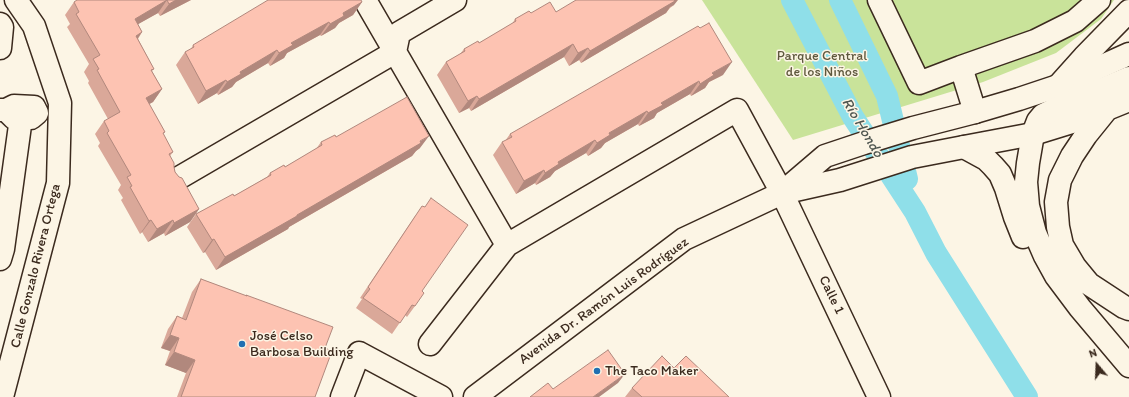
<!DOCTYPE html>
<html>
<head>
<meta charset="utf-8">
<style>
  body { margin:0 }
  #map { position:relative; width:1129px; height:397px; overflow:hidden; background:#fcf5e5; font-family:Itim,sans-serif }
  canvas { display:block }
  .north { position:absolute; left:1077px; top:345px; width:40px; height:40px; -webkit-text-stroke:3px #fcf5e5; paint-order:stroke; rotate:341deg; font-size:11px; font-weight:700; line-height:16px; text-align:center; color:#3b2a1e }
  .north::after { content:''; display:block; margin:auto; width:14px; height:18px; background:#3b2a1e; clip-path:polygon(50% 0,100% 100%,50% 72%,0 100%) }
</style>
</head>
<body>
<div id="map">
<canvas width="1129" height="397"></canvas>
<div class="north">N</div>
</div>
<script>
const g = document.querySelector('canvas').getContext('2d');
g.lineJoin = 'round';
function paint(path, color) {
  g.fillStyle = color;
  g.fill(path, 'evenodd');
}
function poly(rows) {
  const path = new Path2D();
  for (const r of rows) {
    path.moveTo(r[0], r[1]);
    for (let i = 2; i < r.length; i += 2) path.lineTo(r[i], r[i + 1]);
  }
  return path;
}
function trace(path, color, width, dash) {
  g.strokeStyle = color;
  g.lineWidth = width;
  g.lineCap = dash ? 'butt' : 'round';
  g.setLineDash(dash || []);
  g.stroke(path);
}
function drawText(font, color, halo, rows, align = 'center') {
  g.font = font + ' Itim,sans-serif';
  g.lineWidth = 3;
  g.setLineDash([]);
  g.textBaseline = 'middle';
  g.strokeStyle = halo;
  g.fillStyle = color;
  for (const [text, x, y, turn = 0] of rows) {
    g.save();
    g.translate(x, y);
    g.rotate((+turn || 0) * Math.PI / 180);
    g.textAlign = isNaN(turn) ? turn : align;
    if (halo) g.strokeText(text, 0, 0);
    g.fillText(text, 0, 0);
    g.restore();
  }
}
const green = poly([
  [702,0,1114,0,1101,19,1056,53,983,82,793,140]
]);
const canal = poly([
  [792,0,853,117,915,212,936,253,1027,397],
  [840,0,887,96,907,179]
]);
const minor = poly([
  [365,0,507,245],
  [879,0,919,83,961,67,975,112],
  [0,24,2,27,0,48],
  [961,67,1035,41,1075,21,1099,0],
  [0,110,6,110,14,106,34,107,37,113,31,118,14,118,6,110],
  [177,179,395,52,399,33,455,0],
  [0,259,3,249,21,118],
  [430,344,507,245,737,110,782,193,879,397],
  [2,397,58,183,60,103,34,26,16,0],
  [342,397,359,353,441,397]
]);
const major = poly([
  [784,191,825,156,864,143,913,128,975,112,1019,99,1058,86,1129,54],
  [475,397,684,239,782,193,840,180,912,157,964,147,1033,134,1088,117,1107,109]
]);
const highway = poly([
  [1129,78,1051,111,1043,115,1038,121,1033,134,1028,163,1026,182,1028,206,1035,233,1045,256,1056,276,1080,308,1129,366],
  [1058,86,1084,57,1129,11],
  [1129,100,1107,109,1086,135,1072,156,1060,180,1056,202,1058,227,1062,245,1075,267,1089,284,1124,307,1129,309],
  [964,147,986,159,993,166,1000,174,1006,188,1015,217,1023,237]
]);
const wall = poly([
  [191,0,160,16,158,13,138,24,142,32,138,39,154,69,152,71,162,89,153,102,149,104,165,132,163,134,173,152,170,156,175,172,199,209,190,222,165,236,164,233,148,242,142,232,140,234,121,200,123,198,118,190,121,185,98,146,100,143,95,134,104,121,108,119,88,83,89,81,84,72,89,64,67,27,70,24,65,15,74,2],
  [362,2,353,15,339,23,335,28,321,36,320,35,287,53,284,58,270,66,268,63,236,82,232,87,218,95,217,93,198,104,176,65,185,52,191,49,193,45],
  [674,5,670,8,666,13,581,63,579,60,569,66,564,57,471,111,469,108,459,113,437,75,446,62,460,54,464,49,479,43,512,24,515,19,531,13],
  [723,75,709,82,705,88,691,96,690,94,657,113,654,118,639,126,638,124,605,143,601,148,588,156,586,153,555,171,550,177,536,185,535,183,516,194,493,155,502,142,505,141,510,134],
  [336,137,420,148,416,151,412,156,289,227,288,229,216,270,205,252,203,253,187,227,196,214,234,196,267,177,270,173,285,167,316,149,321,142],
  [415,216,422,291,415,306,407,317,405,315,392,334,356,308,362,299,360,298],
  [201,279,246,296,246,295,325,348,315,397,177,397,186,373,165,365,170,351,161,348,168,329,177,316,182,318,192,292],
  [674,368,729,397,625,397,632,388]
]);
const shadedWall = poly([
  [167,0,158,13,126,31,135,19],
  [176,0,191,0,160,16,169,4],
  [672,0,678,0,674,5,670,7,666,13,581,63,590,51],
  [362,2,353,15,339,23,335,28,321,36,330,24,343,13],
  [329,22,320,35,287,53,284,58,270,66,279,53,291,43],
  [142,32,133,45,136,36],
  [573,44,564,57,471,111,479,99],
  [588,48,579,60,569,66,578,53],
  [277,50,268,63,236,82,232,87,218,95,227,82,240,72],
  [732,62,723,75,709,82,705,88,691,96,700,84,712,73],
  [226,80,217,93,198,104,206,91],
  [699,81,690,94,657,113,654,118,639,126,648,113,661,103],
  [162,89,153,102,137,111,146,98],
  [477,96,469,108,459,113,468,101],
  [647,111,638,124,605,143,601,148,588,156,597,143,609,133],
  [429,136,420,148,416,151,412,156,289,227,288,229,216,270,225,257,297,215],
  [595,140,586,153,555,171,550,177,536,185,545,173,558,162],
  [544,170,535,183,516,194,524,181],
  [199,209,190,222,165,236,174,223],
  [151,220,142,232,140,234,149,221],
  [173,220,164,233,148,242,157,229],
  [214,239,205,252,203,253,212,240],
  [170,335,179,338,170,351,161,348],
  [174,352,195,360,186,373,165,365],
  [625,374,618,383,599,397,593,397]
]);
const building = poly([
  [77,0,176,0,169,4,167,0,135,19,142,32,136,36,154,69,151,70,162,89,146,98,165,132,163,133,173,152,169,154,174,163,174,167,175,172,179,177,182,178,199,209,174,223,173,220,157,229,151,220,149,221,130,187,132,186,127,177,131,175,107,133,109,131,104,121,120,112,97,70,99,69,93,59,100,55,76,14,79,12,74,2,77,0],
  [268,0,361,0,362,2,343,13,344,16,330,24,329,22,291,43,293,45,279,53,277,50,240,72,241,74,227,82,226,80,206,91,185,52,194,47,193,45,268,0],
  [576,0,674,0,675,1,590,51,588,48,578,53,573,44,479,99,477,96,468,101,446,62,465,51,464,49,478,41,479,43,516,21,515,19,529,11,531,13,550,2,556,12,576,0],
  [709,23,732,62,712,73,714,75,700,84,699,81,661,103,663,105,648,113,647,111,609,133,610,135,597,143,595,140,558,162,559,164,545,173,544,170,524,181,502,142,512,137,510,134,698,26,700,28,709,23],
  [407,97,429,136,420,141,421,143,297,215,297,216,225,257,214,239,212,240,196,214,233,194,234,196,271,175,270,173,284,165,285,167,322,145,321,142,335,135,336,137,407,97],
  [431,198,468,225,422,291,424,293,415,306,412,305,400,323,363,298,370,289,368,287,422,206,425,207,431,198],
  [201,279,247,296,246,295,333,327,325,348,332,351,315,397,181,397,195,360,174,352,179,338,170,335,177,316,186,320,201,279],
  [608,350,625,374,593,397,530,397,548,383,553,389,608,350],
  [662,356,674,368,686,356,729,397,642,397,632,388,662,356]
]);
const markers = [
  [242,344,4,"#1f6fb2"],
  [597,371,4,"#1f6fb2"]
];
const parkNames = [
  ["Parque Central",822,56],
  ["de los Niños",822,72]
];
const streetNames = [
  ["Calle Gonzalo Rivera Ortega",36,266,-76],
  ["Calle 1",831,295,64],
  ["Avenida Dr. Ramón Luis Rodríguez",604,301,-36]
];
const poiNames = [
  ["José Celso",250,336],
  ["Barbosa Building",250,352],
  ["The Taco Maker",605,371]
];
const waterNames = [
  ["Río Hondo",862,128,59]
];
paint(green, '#c9e39a');
trace(canal, '#8fdfe9', 22);
trace(minor, '#3b2a1e', 25);
trace(major, '#3b2a1e', 25);
trace(highway, '#3b2a1e', 25);
trace(minor, '#fcf5e5', 22);
trace(major, '#fcf5e5', 22);
trace(highway, '#fcf5e5', 22);
paint(wall, '#daa899');
paint(shadedWall, '#b1887d');
paint(building, '#fdc3b2');
trace(building, '#b1887d', 1);
for (const [x, y, r, color] of markers) {
  const dot = new Path2D();
  dot.arc(x, y, r, 0, 2 * Math.PI);
  g.fillStyle = color;
  g.fill(dot);
  trace(dot, '#fcf5e5', 1.5);
}
drawText('14px', '#5e583d', '#fcf5e5', parkNames);
drawText('14px', '#3b2a1e', '#fcf5e5', streetNames);
drawText('14px', '#3b2a1e', '#fcf5e5', poiNames, 'left');
drawText('italic 15px', '#505751', '#fcf5e5', waterNames);
</script>
</body>
</html>
